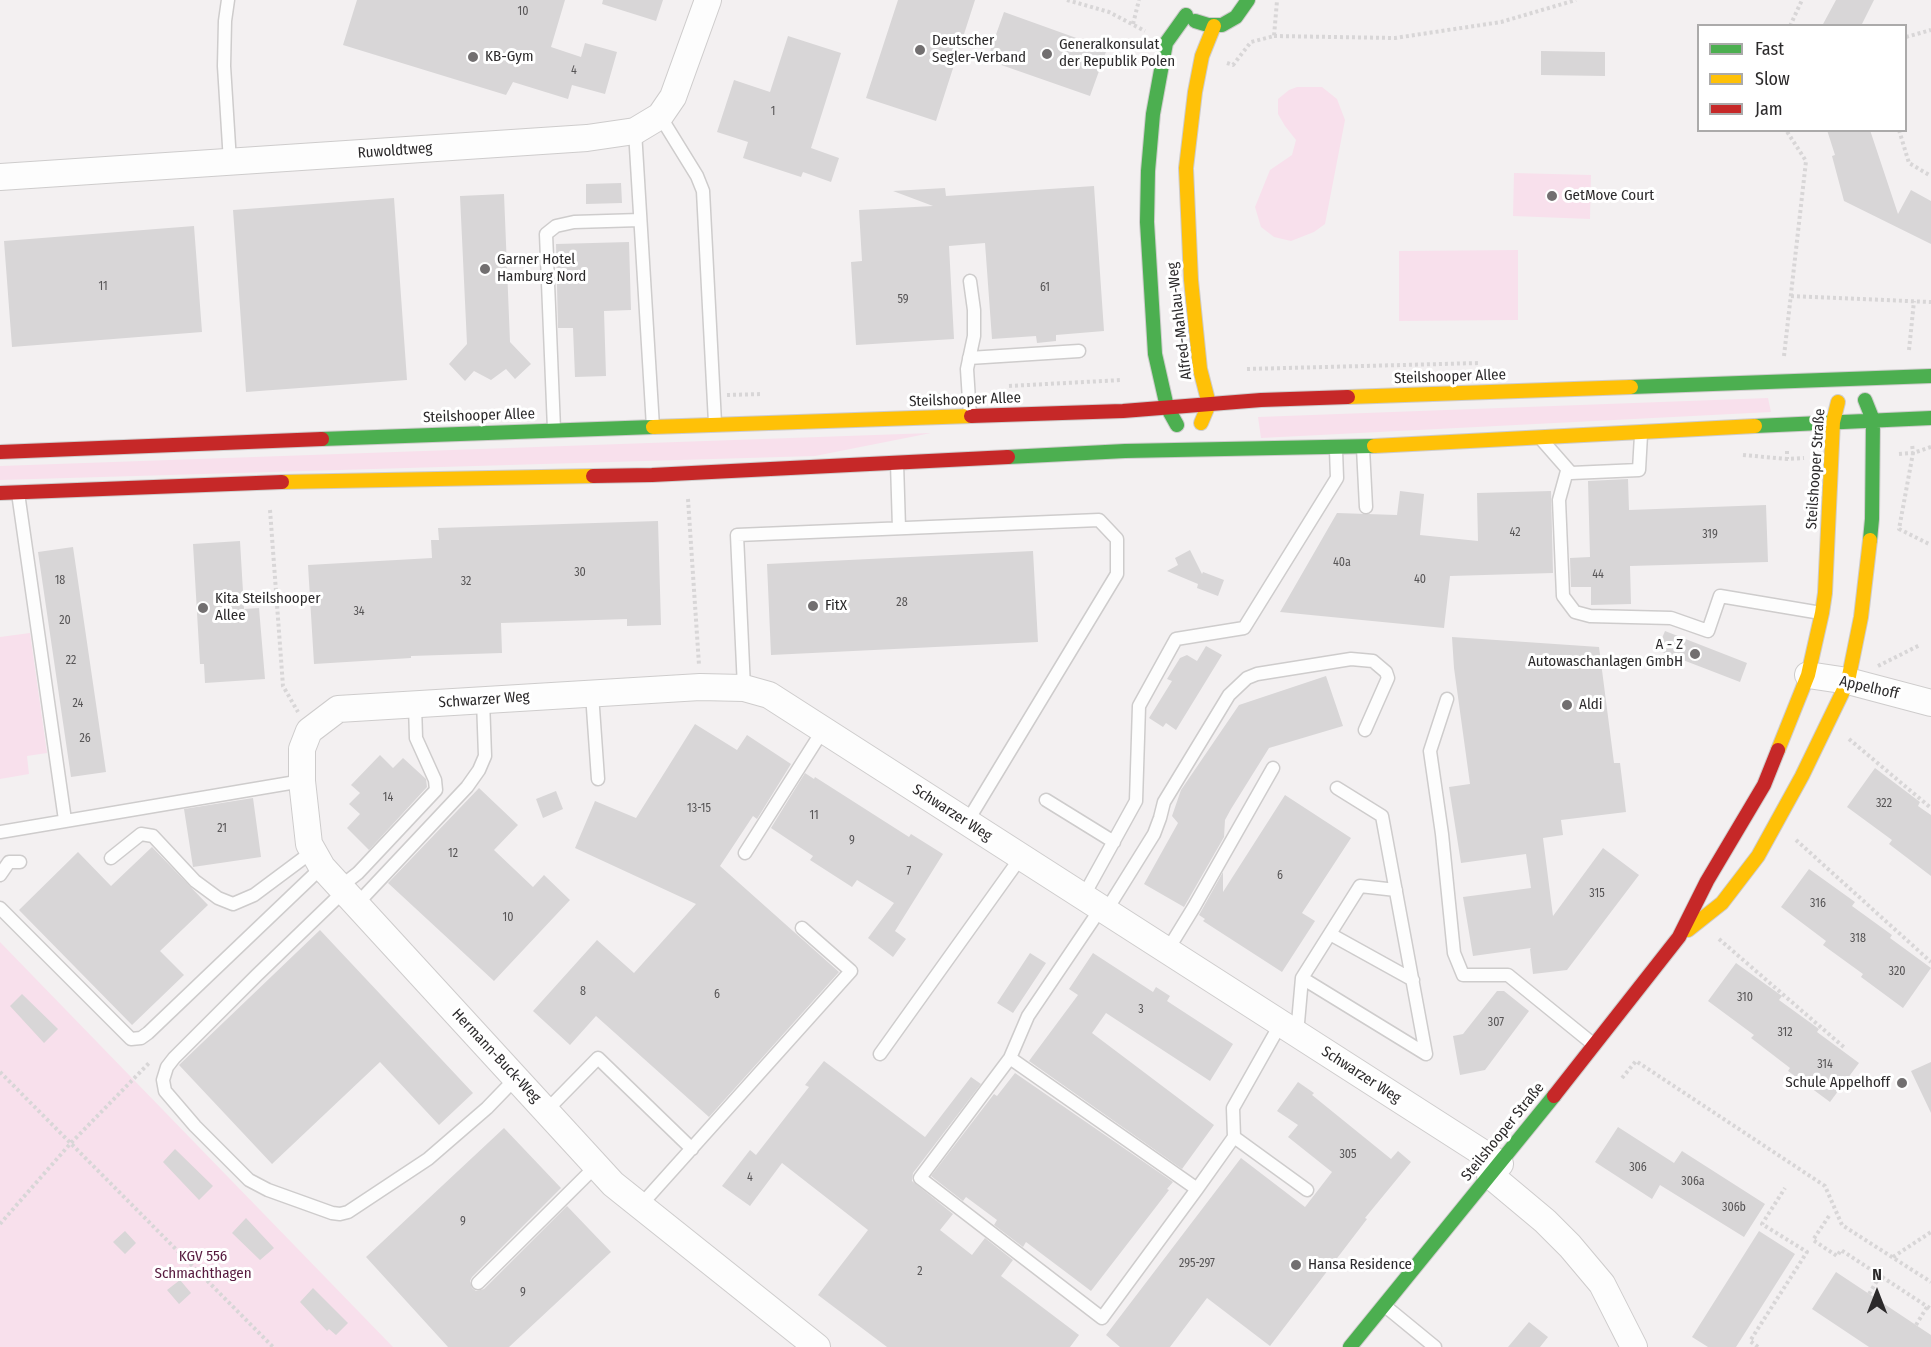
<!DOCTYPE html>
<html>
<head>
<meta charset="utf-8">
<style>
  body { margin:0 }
  #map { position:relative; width:1931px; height:1347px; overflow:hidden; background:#f3f0f1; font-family:"Fira Sans Condensed",sans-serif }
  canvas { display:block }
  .legend { position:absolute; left:1697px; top:24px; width:210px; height:108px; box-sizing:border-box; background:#fff; border:2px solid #abaaaa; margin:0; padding:8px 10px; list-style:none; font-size:18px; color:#2c2a2b }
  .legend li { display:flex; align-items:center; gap:12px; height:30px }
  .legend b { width:30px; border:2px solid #abaaaa }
  .north { position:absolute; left:1847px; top:1263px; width:60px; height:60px; -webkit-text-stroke:4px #fff; paint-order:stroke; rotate:0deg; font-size:16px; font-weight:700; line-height:24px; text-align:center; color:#2c2a2b }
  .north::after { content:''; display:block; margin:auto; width:21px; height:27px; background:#2c2a2b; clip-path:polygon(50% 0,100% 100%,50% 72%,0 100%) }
</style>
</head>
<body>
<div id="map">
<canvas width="1931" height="1347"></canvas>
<ul class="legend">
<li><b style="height:8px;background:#4caf50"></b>Fast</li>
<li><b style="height:8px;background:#ffc107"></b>Slow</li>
<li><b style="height:8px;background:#c62828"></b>Jam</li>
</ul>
<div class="north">N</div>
</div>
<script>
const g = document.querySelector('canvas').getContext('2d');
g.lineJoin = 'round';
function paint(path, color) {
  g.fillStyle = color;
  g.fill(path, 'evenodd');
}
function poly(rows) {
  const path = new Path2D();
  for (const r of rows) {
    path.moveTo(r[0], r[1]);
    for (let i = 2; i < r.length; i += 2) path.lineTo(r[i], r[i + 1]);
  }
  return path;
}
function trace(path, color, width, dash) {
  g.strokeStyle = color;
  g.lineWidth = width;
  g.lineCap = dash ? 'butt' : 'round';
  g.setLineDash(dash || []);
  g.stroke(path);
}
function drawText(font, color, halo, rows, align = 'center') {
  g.font = font + ' "Fira Sans Condensed",sans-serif';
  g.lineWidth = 6;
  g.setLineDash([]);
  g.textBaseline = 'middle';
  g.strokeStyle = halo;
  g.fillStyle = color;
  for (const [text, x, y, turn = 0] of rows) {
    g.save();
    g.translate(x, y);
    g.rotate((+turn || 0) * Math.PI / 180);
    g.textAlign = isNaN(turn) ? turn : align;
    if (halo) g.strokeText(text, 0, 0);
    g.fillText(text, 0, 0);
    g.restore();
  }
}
const green = poly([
  [1297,87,1322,87,1337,99,1345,120,1325,224,1314,232,1291,241,1274,237,1261,227,1255,207,1270,170,1292,155,1296,140,1285,126,1278,114,1278,99,1289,90],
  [1514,173,1591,175,1590,219,1513,216],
  [1518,250,1518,320,1399,321,1399,251],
  [1768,398,1771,412,1261,438,1258,417],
  [931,433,815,456,0,480,0,466],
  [30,633,47,753,27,756,29,774,0,779,0,637],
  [0,942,393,1347,0,1347]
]);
const building = poly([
  [357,0,565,0,551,47,581,57,585,43,617,52,605,94,572,85,568,99,513,82,506,95,343,45],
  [603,0,663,0,656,21,602,4],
  [898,0,975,0,936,121,866,98],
  [1836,0,1874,0,1861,26,1822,26],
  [1004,12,1107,49,1090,96,987,60],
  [788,36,841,53,811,148,839,158,831,182,803,172,801,177,743,158,748,142,717,132,734,80,770,92],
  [1541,51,1605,52,1605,76,1541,75],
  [1827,130,1870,130,1898,214,1911,190,1931,201,1931,244,1844,201,1832,156,1835,155],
  [621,183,622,203,586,204,586,184],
  [1094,186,1104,331,1056,335,1056,341,1037,343,1036,336,992,339,985,243,949,246,954,339,856,345,851,262,862,261,859,210,933,206,893,191,945,188,946,196],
  [504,194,510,342,531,364,515,379,506,369,491,380,474,371,465,381,449,364,467,344,460,196],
  [394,198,407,380,246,392,233,210],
  [194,226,202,332,12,347,4,241],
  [629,242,631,310,604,311,606,376,575,377,573,328,558,328,556,244],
  [1628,479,1629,510,1766,505,1768,562,1630,566,1631,604,1591,605,1591,587,1571,587,1570,558,1590,557,1588,481],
  [1400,491,1424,494,1420,535,1478,541,1477,493,1551,491,1553,573,1450,576,1444,628,1280,612,1337,513,1397,515],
  [658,521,661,625,627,626,627,619,501,623,502,653,411,656,411,658,314,664,308,565,432,558,431,540,439,540,438,528],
  [240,541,244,609,259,608,265,679,205,683,204,664,200,664,193,544],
  [73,547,106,772,71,777,38,552],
  [1190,550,1202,574,1203,572,1224,580,1218,596,1197,588,1198,584,1167,571,1178,565,1175,558],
  [1033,551,1038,642,771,655,767,564],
  [1665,631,1747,663,1740,682,1657,650],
  [1452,637,1599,647,1614,763,1620,763,1626,812,1561,820,1563,835,1543,838,1553,916,1603,848,1639,875,1567,970,1533,974,1530,949,1531,948,1473,956,1463,897,1531,888,1526,854,1461,863,1449,787,1470,784,1454,668],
  [1206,646,1222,655,1176,730,1166,723,1163,727,1149,718,1172,681,1167,679,1180,658,1187,655,1197,661],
  [1326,676,1343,726,1269,748,1231,809,1225,820,1224,837,1184,907,1144,884,1178,823,1172,816,1181,790,1239,705],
  [695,724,737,750,747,735,791,764,757,819,753,816,720,866,839,972,709,1117,596,1016,570,1045,533,1011,597,940,634,973,696,904,575,848,595,801,636,818],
  [380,755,393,768,403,758,426,779,427,787,369,850,347,828,360,814,349,804,360,793,351,785],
  [1875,768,1920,802,1918,806,1931,815,1931,876,1889,844,1892,840,1847,807],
  [805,773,814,779,815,777,909,837,911,834,943,854,895,931,906,939,893,957,868,938,894,903,857,880,852,887,810,860,813,856,771,828],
  [479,788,518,825,494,850,533,887,544,875,570,900,494,981,388,883],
  [556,791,563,809,543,818,536,799],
  [1285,795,1351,838,1302,913,1315,921,1282,972,1203,921,1205,919,1199,915,1223,872,1223,892],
  [253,798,261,857,193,867,184,809],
  [152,847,208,905,160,951,184,975,132,1025,19,910,78,852,111,886],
  [1809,869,1855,902,1852,906,1892,935,1890,938,1931,968,1903,1008,1861,977,1863,974,1823,945,1826,941,1781,907],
  [320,930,473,1093,439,1125,380,1062,272,1164,179,1065],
  [1030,953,1046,963,1013,1013,997,1003],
  [1093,953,1153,992,1156,987,1170,996,1167,1001,1233,1044,1210,1081,1106,1013,1092,1033,1214,1125,1182,1169,1029,1061,1078,995,1069,989],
  [1736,963,1782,996,1779,1000,1819,1029,1817,1032,1859,1063,1830,1102,1788,1071,1790,1068,1751,1038,1754,1035,1708,1001],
  [1497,991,1504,991,1529,1011,1485,1070,1460,1075,1453,1036,1463,1034],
  [22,994,58,1029,44,1043,10,1006],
  [824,1061,925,1137,971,1077,981,1084,913,1173,912,1181,953,1214,940,1230,972,1255,985,1238,1013,1260,1001,1276,1079,1335,1070,1347,887,1347,818,1295,868,1230,782,1163,750,1206,722,1186,750,1150,756,1155,809,1087,805,1085],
  [1931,1062,1931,1113,1911,1071],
  [1015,1073,1173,1182,1167,1189,1169,1190,1091,1291,1026,1242,1023,1247,994,1225,997,1220,966,1197,963,1201,931,1176,994,1094,997,1096],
  [1298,1082,1314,1093,1312,1095,1391,1159,1398,1151,1411,1162,1365,1218,1367,1219,1270,1346,1207,1298,1170,1347,1120,1347,1106,1335,1241,1158,1305,1207,1332,1172,1288,1137,1298,1125,1277,1111],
  [1618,1127,1674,1163,1682,1151,1765,1204,1744,1237,1660,1185,1652,1199,1595,1162],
  [504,1128,561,1188,472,1277,470,1281,472,1288,476,1291,484,1289,567,1206,611,1252,509,1347,448,1347,366,1257],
  [175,1149,213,1186,199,1200,163,1162],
  [246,1218,274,1248,260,1260,232,1233],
  [125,1231,136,1243,125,1254,113,1242],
  [1759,1231,1795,1254,1736,1347,1708,1347,1692,1337],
  [1836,1272,1931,1335,1931,1347,1869,1347,1812,1309],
  [180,1280,191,1293,179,1304,167,1290],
  [313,1288,348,1323,336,1335,329,1329,327,1331,300,1302],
  [1529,1322,1548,1337,1540,1347,1508,1347]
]);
const path = poly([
  [1067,0,1109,12,1145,31],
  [1133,24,1139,0],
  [1790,26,1802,0],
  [1274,36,1395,38,1501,22,1576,0],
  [1906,37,1931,30],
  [1227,63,1233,65,1251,42,1274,36,1277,1],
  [1899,130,1909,163,1931,176],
  [1791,296,1931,302],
  [1909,350,1914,301],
  [1784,356,1806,161,1786,130],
  [1247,369,1480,363],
  [1009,386,1122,380],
  [727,395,762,394],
  [1931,447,1913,453,1899,529,1931,545],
  [1787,451,1787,459,1804,458],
  [1899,454,1913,453,1912,444],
  [1743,455,1787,459],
  [688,499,699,665],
  [270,510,283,686,298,712],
  [1878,666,1920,645],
  [1849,739,1931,808],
  [1796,840,1931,962],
  [1719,939,1846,1049],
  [0,1072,273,1347],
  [1622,1078,1636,1061,1825,1186,1842,1225,1931,1282],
  [1829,1216,1813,1240,1837,1256,1841,1250,1931,1309],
  [0,1224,70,1144,150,1062],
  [1893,1257,1931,1232],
  [1869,1294,1880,1276],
  [1916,1325,1927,1307],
  [1758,1347,1750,1341,1807,1252,1762,1224,1785,1188]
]);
const lane = poly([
  [228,0,225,21,224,66,230,162],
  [660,116,697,176,703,191,715,423],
  [635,131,653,427],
  [969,358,1079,351],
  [970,416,967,369,974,336,974,310,970,281],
  [554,429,546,234,556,226,574,222,640,220],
  [1542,440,1571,473,1639,470,1641,435],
  [1363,448,1366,507],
  [897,463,899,528],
  [1567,471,1559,500,1563,596,1575,612,1590,616,1671,618,1708,631,1720,596,1821,613],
  [18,493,65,820],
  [744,688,737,535,1099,520,1117,539,1117,574,967,822],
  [592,694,598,779],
  [1447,699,1430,751,1442,834,1454,953,1463,975,1508,975,1593,1044],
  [1337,788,1382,816,1426,1054],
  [1046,800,1114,842],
  [0,832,302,781],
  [745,853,823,730],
  [111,858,141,834,153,836,195,881,218,898,233,904,254,895,313,851],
  [0,875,9,862,20,862],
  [340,887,358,873,436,790,435,780,416,738,415,705],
  [344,891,257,975,174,1058,167,1067,163,1080,165,1091,195,1126,249,1180,268,1190,332,1213,340,1214,348,1212,428,1159,487,1108,516,1078],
  [1083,897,1136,801,1139,706,1176,639,1244,628,1337,478,1336,450],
  [356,905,467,787,479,770,485,756,483,700],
  [0,908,131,1039,141,1038,148,1033,322,867],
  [1106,911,1154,834,1160,818,1164,802,1229,695,1247,678,1257,674,1351,659,1373,661,1386,672,1388,678,1365,730],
  [1330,934,1413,980],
  [1167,951,1194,907,1273,768],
  [1302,978,1426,1054],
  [1297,1034,1302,978,1360,886,1396,890],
  [880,1054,1021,857],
  [1010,1058,1028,1016,1101,908],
  [546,1111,598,1058,692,1149],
  [1234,1137,1307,1190],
  [1197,1189,1010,1058,920,1178,1102,1318,1197,1189,1234,1137,1233,1108,1281,1023],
  [640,1206,851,971,802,928],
  [478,1283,596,1166],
  [1385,1306,1435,1347]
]);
const street = poly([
  [0,177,587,138,635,131,660,116,673,97,708,0],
  [1808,675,1848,681,1931,703],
  [1490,1175,1545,1221,1570,1246,1602,1284,1634,1347],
  [817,1347,613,1184,322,867,309,844,302,781,302,749,309,731,338,709,700,687,744,688,769,695,1500,1164]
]);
const fast = poly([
  [1195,21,1208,25,1222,25,1236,17,1248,0],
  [1631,387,1931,376],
  [1865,400,1873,420,1872,519,1870,540],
  [1177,425,1167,407,1155,354,1147,222,1148,171,1153,114,1166,43,1186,15],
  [1755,426,1931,418],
  [322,439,653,427],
  [1008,457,1125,451,1374,446],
  [1350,1347,1554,1096]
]);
const slow = poly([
  [1348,397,1631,387],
  [1201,423,1209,404,1200,369,1191,280,1186,168,1195,92,1202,56,1214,26],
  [653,427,971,416],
  [1374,446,1755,426],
  [282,482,593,476],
  [1778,750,1808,675,1822,613,1825,593,1833,422,1838,402],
  [1688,930,1722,903,1758,856,1802,776,1848,681,1861,617,1870,540]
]);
const jam = poly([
  [971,416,1123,411,1261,400,1348,397],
  [0,452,322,439],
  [593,476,652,475,1008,457],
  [0,493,282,482],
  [1554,1096,1679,937,1707,881,1764,785,1778,750]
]);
const markers = [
  [920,50,6,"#726f70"],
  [1047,54,6,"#726f70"],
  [473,57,6,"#726f70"],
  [1552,196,6,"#726f70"],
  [485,269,6,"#726f70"],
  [813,606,6,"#726f70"],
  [203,608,6,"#726f70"],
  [1695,654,6,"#726f70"],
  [1567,705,6,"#726f70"],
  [1902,1083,6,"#726f70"],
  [1296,1265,6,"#726f70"]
];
const numberNames = [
  ["10",523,12],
  ["4",574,71],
  ["1",773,112],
  ["11",103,287],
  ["61",1045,288],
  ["59",903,300],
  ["42",1515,533],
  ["319",1710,535],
  ["40a",1342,563],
  ["30",580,573],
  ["44",1598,575],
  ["40",1420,580],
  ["18",60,581],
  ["32",466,582],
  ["28",902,603],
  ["34",359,612],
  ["20",65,621],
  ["22",71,661],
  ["24",78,704],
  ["26",85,739],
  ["14",388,798],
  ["322",1884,804],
  ["13-15",699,809],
  ["11",814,816],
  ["21",222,829],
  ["9",852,841],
  ["12",453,854],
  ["7",909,872],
  ["6",1280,876],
  ["315",1597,894],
  ["316",1818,904],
  ["10",508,918],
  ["318",1858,939],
  ["320",1897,972],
  ["8",583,992],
  ["6",717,995],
  ["310",1745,998],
  ["3",1141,1010],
  ["307",1496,1023],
  ["312",1785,1033],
  ["314",1825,1065],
  ["305",1348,1155],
  ["306",1638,1168],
  ["4",750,1178],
  ["306a",1693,1182],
  ["306b",1734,1208],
  ["9",463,1222],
  ["295-297",1197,1264],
  ["2",920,1272],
  ["9",523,1293]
];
const poiNames = [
  ["Deutscher",932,41],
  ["Segler-Verband",932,58],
  ["Generalkonsulat",1059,45],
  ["der Republik Polen",1059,62],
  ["KB-Gym",485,57],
  ["GetMove Court",1564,196],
  ["Garner Hotel",497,260],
  ["Hamburg Nord",497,277],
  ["Kita Steilshooper",215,599],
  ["Allee",215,616],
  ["FitX",825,606],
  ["A - Z",1683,645,"right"],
  ["Autowaschanlagen GmbH",1683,662,"right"],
  ["Aldi",1579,705],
  ["Schule Appelhoff",1890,1083,"right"],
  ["Hansa Residence",1308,1265]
];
const streetNames = [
  ["Ruwoldtweg",395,151,-4],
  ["Alfred-Mahlau-Weg",1180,321,-97],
  ["Steilshooper Allee",1450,377,-2],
  ["Steilshooper Allee",965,400,-2],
  ["Steilshooper Allee",479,416,-2],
  ["Steilshooper Straße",1816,469,-86],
  ["Appelhoff",1869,688,13],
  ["Schwarzer Weg",484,700,-4],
  ["Schwarzer Weg",952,813,33],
  ["Hermann-Buck-Weg",496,1056,47],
  ["Schwarzer Weg",1361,1075,33],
  ["Steilshooper Straße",1503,1132,-51]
];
const parkNames = [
  ["KGV 556",203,1257],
  ["Schmachthagen",203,1274]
];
paint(green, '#f8e0ec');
paint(building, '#d8d6d7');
trace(lane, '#cecccc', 15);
trace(street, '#cecccc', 28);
trace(fast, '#cecccc', 16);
trace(slow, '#cecccc', 16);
trace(jam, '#cecccc', 16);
trace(path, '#d8d6d7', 4, [3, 3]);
trace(lane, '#fdfdfd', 12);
trace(street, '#fdfdfd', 26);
trace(fast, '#4caf50', 14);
trace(slow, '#ffc107', 14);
trace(jam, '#c62828', 14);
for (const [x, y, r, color] of markers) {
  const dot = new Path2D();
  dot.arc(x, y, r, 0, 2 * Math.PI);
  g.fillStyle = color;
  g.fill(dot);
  trace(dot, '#fff', 2);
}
drawText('12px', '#575556', null, numberNames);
drawText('15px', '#2c2a2b', '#fff', poiNames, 'left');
drawText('15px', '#2c2a2b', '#fff', streetNames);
drawText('15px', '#571b3f', '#fff', parkNames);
</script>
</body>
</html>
